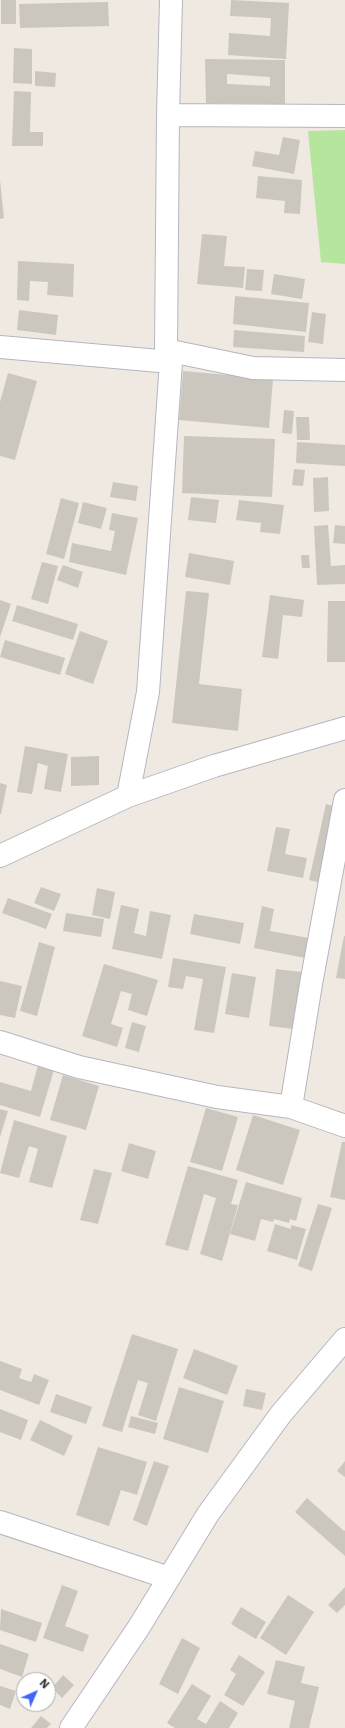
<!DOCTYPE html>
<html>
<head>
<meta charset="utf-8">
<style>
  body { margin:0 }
  #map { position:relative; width:345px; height:1728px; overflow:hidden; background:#efe9e1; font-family:"Work Sans",sans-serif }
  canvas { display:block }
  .north { position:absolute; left:16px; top:1672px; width:40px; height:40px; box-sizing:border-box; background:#fff; border:1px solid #ababab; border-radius:50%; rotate:45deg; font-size:11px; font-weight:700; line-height:16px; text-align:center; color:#2e2e2e }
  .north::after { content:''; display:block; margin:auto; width:14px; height:18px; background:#4264fb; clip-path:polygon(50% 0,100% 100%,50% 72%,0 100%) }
</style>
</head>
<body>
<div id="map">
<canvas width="345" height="1728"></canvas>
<div class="north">N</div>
</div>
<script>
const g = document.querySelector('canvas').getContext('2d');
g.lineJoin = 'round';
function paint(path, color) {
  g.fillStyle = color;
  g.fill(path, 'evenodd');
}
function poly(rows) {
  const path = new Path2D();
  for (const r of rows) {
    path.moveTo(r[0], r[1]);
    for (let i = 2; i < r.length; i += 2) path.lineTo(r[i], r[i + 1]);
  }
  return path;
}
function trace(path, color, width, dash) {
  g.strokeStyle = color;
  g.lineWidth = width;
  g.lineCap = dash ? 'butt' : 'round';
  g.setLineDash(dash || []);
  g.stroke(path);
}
const green = poly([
  [345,130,345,264,321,262,308,131]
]);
const building = poly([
  [1,0,16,0,16,24,1,24],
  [231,0,289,3,286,59,228,55,229,33,270,36,271,18,230,16],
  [108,2,109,26,20,28,19,4],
  [14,48,32,49,32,84,13,83],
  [205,59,285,60,285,104,206,103],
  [227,74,270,77,270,86,227,84],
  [35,71,56,73,55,87,35,86],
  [14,91,31,92,30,132,43,132,43,146,12,146],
  [283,137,300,140,294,174,252,166,255,151,279,155],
  [258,176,302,180,300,214,284,213,285,201,256,198],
  [0,180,4,218,0,219],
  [202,234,227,236,224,266,245,267,243,288,197,284],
  [18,261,74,264,73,297,47,295,48,282,30,281,29,301,17,300],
  [247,269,264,270,262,291,245,290],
  [274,274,305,279,302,299,271,294],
  [235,296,309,303,306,332,233,324],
  [19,310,58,315,56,335,17,330],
  [312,312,326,314,323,344,308,342],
  [234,330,305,336,304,352,233,347],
  [183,371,273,379,269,428,179,420],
  [8,373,37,381,15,460,0,456,0,402],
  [284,410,294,411,292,434,282,433],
  [296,417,309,417,310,440,297,440],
  [184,436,275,439,272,497,182,493],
  [297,442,345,445,345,466,296,463],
  [294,469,305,470,303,486,292,485],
  [328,477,329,511,314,512,313,478],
  [113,482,138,486,136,501,110,497],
  [191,497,219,500,216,523,188,520],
  [61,498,79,503,64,559,46,554],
  [239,500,284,505,280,534,260,532,261,523,236,520],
  [83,502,107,508,101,529,78,523],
  [112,513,138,518,126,575,69,562,72,543,111,551,115,531,109,530],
  [328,525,331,566,345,565,345,584,317,585,314,526],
  [335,525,345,526,345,544,333,543],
  [189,553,234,561,230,585,185,577],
  [301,555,309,555,310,568,302,568],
  [42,562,58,566,48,604,31,599],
  [63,565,83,572,78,588,57,580],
  [186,591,209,593,199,684,242,689,238,731,172,723],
  [270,595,304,600,302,617,283,615,278,659,262,657],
  [0,600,11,604,0,637],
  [328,601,345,601,345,662,327,662],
  [17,605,78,624,73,640,12,621],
  [80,631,108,641,93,684,65,674],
  [5,640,65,658,60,675,0,657],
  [25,746,68,754,61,792,44,789,48,766,38,763,32,794,17,792],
  [99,756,99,785,71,786,71,757],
  [0,783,7,785,1,814,0,814],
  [326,804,338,807,321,883,309,880],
  [276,827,290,829,285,854,307,858,303,878,267,871],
  [41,887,61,894,54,911,34,903],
  [97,888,115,892,110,919,92,915],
  [8,898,52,914,46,929,2,913],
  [121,905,139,909,134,933,146,936,150,911,171,915,162,959,112,949],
  [262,906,274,909,270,931,309,938,305,958,254,948],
  [66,913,104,919,101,937,63,931],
  [194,914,244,923,240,944,190,934],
  [344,936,345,936,345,979,336,978],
  [39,942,55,947,37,1016,20,1011],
  [173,958,226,967,214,1033,194,1030,203,979,186,976,183,989,168,987],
  [104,964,158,980,147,1016,128,1010,132,994,121,991,111,1024,123,1028,117,1047,82,1036],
  [276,969,302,972,294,1029,269,1026],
  [232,973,256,977,249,1018,225,1014],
  [0,981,22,986,15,1018,0,1015],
  [132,1022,146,1026,139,1052,125,1048],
  [38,1065,54,1070,40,1117,0,1105,0,1082,31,1091],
  [63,1075,99,1086,86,1130,50,1120],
  [206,1108,238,1117,222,1171,190,1162],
  [0,1109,8,1111,0,1137],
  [253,1115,300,1130,283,1185,236,1170],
  [14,1120,67,1136,52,1188,29,1182,38,1149,29,1146,19,1178,0,1173],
  [342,1142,345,1142,345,1200,330,1197],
  [129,1143,156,1151,148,1179,121,1171],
  [188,1166,238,1180,231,1204,238,1205,222,1261,200,1254,216,1198,204,1194,188,1251,165,1245],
  [94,1169,112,1173,98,1224,80,1220],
  [246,1182,302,1198,296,1221,290,1219,289,1223,274,1219,273,1222,261,1219,255,1241,230,1234],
  [318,1204,332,1208,312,1271,298,1266],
  [275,1224,291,1229,291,1225,306,1229,297,1260,267,1251],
  [132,1334,178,1349,156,1421,138,1415,148,1383,138,1380,122,1432,102,1426],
  [194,1349,238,1366,227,1395,183,1378],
  [0,1361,22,1369,19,1378,31,1382,34,1374,49,1380,39,1405,0,1390],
  [179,1387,224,1401,208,1453,163,1439],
  [246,1389,266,1393,262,1410,243,1406],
  [56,1394,92,1407,86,1424,50,1412],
  [0,1409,28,1420,21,1440,0,1432],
  [131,1416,158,1423,155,1434,128,1427],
  [40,1420,73,1436,64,1456,30,1440],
  [98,1447,147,1462,137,1495,121,1490,109,1526,76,1515],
  [154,1461,169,1466,147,1526,133,1520],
  [345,1461,345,1477,337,1471],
  [307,1498,344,1531,345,1530,345,1556,295,1512],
  [62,1585,78,1591,65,1626,89,1635,83,1652,43,1638],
  [345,1587,345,1605,337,1613,328,1605],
  [288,1595,314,1612,286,1655,260,1638],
  [241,1607,266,1622,256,1639,231,1624],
  [1,1609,42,1623,36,1642,0,1630],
  [182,1638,200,1648,178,1694,159,1684],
  [0,1644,29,1654,22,1677,0,1669],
  [239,1655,265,1672,243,1706,224,1695,236,1674,230,1670],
  [276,1660,305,1667,301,1683,319,1687,309,1728,289,1728,295,1701,267,1694],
  [63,1675,74,1685,62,1698,52,1688],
  [192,1684,211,1696,197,1719,206,1724,220,1701,238,1713,229,1728,175,1728,167,1723],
  [0,1686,16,1691,10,1709,0,1705],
  [41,1716,51,1724,47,1728,31,1728]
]);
const street = poly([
  [168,115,345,116],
  [0,347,171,362],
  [166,350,253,368,345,370],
  [128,796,148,692,171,362,166,350,168,115,171,0],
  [0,856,128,796,214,766,345,728],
  [0,1042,79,1067,217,1097,291,1107,345,1126],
  [291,1107,311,984,345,800],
  [0,1522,169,1578],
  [71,1728,139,1627,208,1514,281,1414,345,1339]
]);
paint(green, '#b6e59e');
paint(building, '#cbc7bf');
trace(street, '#b4b7c1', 24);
trace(street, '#fff', 22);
</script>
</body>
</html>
